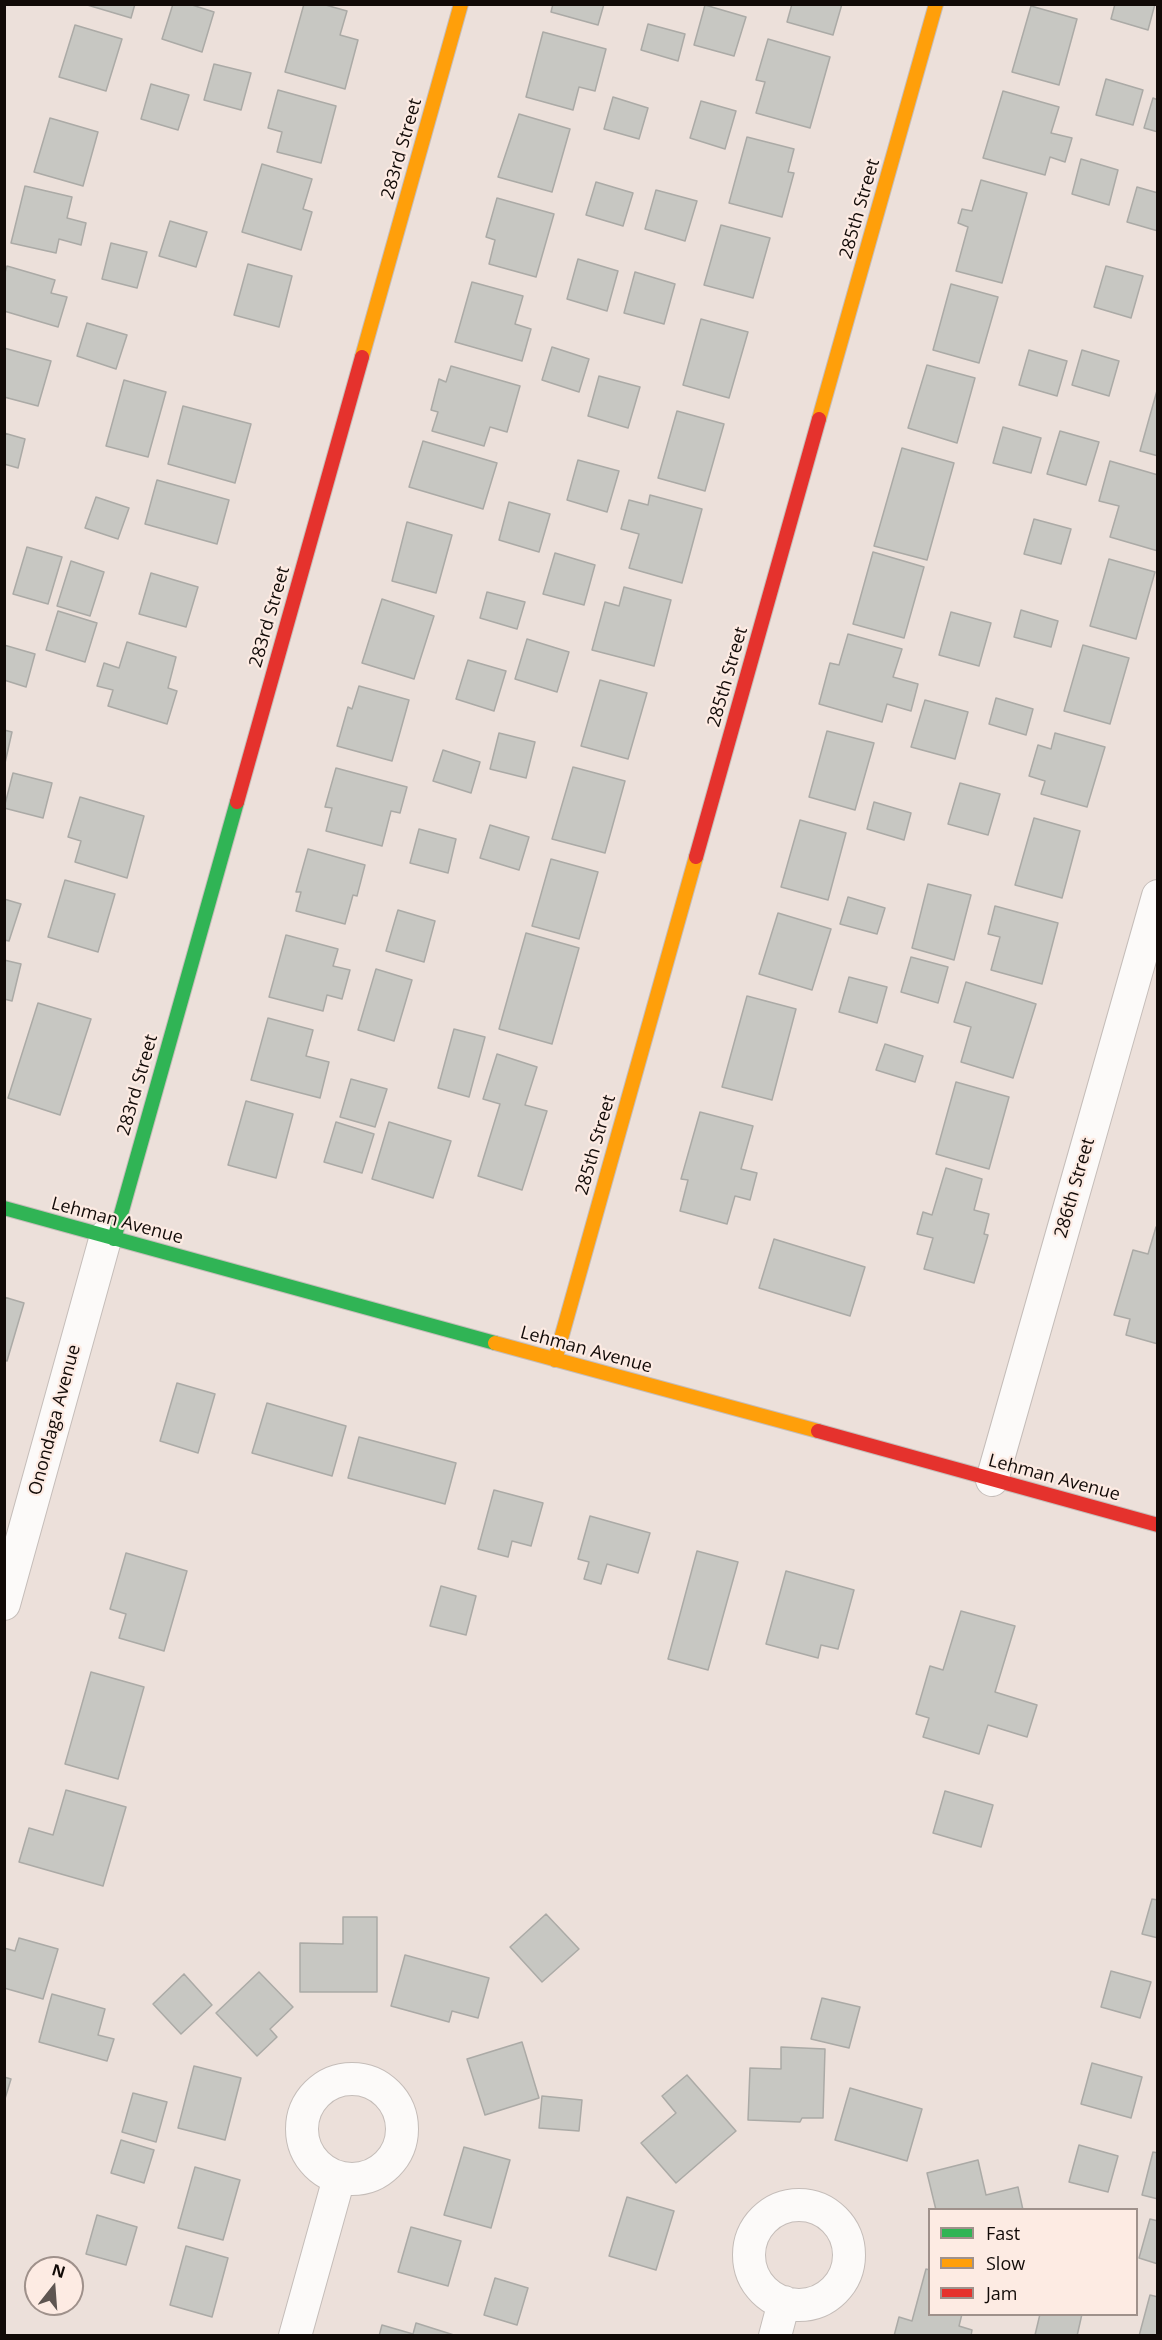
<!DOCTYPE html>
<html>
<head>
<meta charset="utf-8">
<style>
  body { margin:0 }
  #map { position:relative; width:1162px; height:2340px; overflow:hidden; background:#ece0da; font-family:"Open Sans",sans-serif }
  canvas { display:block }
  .frame { position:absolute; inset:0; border:6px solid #110a07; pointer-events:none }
  .legend { position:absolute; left:928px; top:2208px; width:210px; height:108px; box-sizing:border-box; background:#fdebe3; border:2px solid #9f918b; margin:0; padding:8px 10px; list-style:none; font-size:18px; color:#110a07 }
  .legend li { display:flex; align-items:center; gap:12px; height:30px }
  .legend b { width:30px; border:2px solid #9f918b }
  .north { position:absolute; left:24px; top:2256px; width:60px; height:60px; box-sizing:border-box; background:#fdebe3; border:2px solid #9f918b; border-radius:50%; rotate:17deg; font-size:16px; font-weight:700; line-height:24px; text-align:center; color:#110a07 }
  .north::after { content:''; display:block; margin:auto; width:21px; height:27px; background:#5e5551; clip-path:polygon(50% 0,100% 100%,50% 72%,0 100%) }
</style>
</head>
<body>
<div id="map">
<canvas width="1162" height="2340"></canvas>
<div class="frame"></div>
<ul class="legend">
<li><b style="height:8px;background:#30b455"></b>Fast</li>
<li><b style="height:8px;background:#ff9f0a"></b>Slow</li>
<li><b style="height:8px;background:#e5322d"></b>Jam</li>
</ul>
<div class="north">N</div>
</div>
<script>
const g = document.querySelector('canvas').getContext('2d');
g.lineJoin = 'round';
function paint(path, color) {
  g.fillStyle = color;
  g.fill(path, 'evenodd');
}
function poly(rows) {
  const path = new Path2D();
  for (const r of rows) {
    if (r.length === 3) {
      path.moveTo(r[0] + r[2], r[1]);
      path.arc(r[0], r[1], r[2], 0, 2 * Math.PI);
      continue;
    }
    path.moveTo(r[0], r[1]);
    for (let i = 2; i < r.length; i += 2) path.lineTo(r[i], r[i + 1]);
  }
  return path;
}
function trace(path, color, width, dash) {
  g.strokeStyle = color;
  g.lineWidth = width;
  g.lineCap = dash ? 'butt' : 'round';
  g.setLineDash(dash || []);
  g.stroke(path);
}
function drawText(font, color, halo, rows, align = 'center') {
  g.font = font + ' "Open Sans",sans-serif';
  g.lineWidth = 4.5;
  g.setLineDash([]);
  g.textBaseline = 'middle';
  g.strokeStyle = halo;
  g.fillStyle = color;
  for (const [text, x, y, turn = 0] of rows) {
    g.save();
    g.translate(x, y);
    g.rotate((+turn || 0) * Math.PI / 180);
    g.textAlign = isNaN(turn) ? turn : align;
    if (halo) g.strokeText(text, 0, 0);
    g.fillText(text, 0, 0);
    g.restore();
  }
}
const building = poly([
  [84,4,135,4,131,18,84,4],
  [173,4,189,4,214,12,202,52,162,39,173,4],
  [304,4,322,4,347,11,340,35,358,40,345,89,285,72,304,4],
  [553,4,604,4,598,25,551,12,553,4],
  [792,4,842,4,833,35,787,22,792,4],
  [1115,4,1155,4,1148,30,1111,19,1115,4],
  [705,5,746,17,734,56,694,45,705,5],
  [1031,6,1077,19,1059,85,1012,72,1031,6],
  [648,24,685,34,678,61,641,50,648,24],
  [75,25,122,39,106,91,59,77,75,25],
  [543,32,606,49,595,91,579,87,573,110,526,97,543,32],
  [768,39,830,57,810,128,756,113,765,82,756,80,768,39],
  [214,64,251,73,241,110,204,100,214,64],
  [1106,79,1143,90,1133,125,1096,115,1106,79],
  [151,84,189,95,178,130,141,119,151,84],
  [278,90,336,106,321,163,277,152,282,132,268,128,278,90],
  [1003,91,1059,107,1051,133,1072,138,1065,162,1050,157,1045,175,983,158,1003,91],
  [613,97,648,108,639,139,604,129,613,97],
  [1153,98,1158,100,1158,132,1144,128,1153,98],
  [701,101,736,111,725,149,690,138,701,101],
  [519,114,570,129,552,192,498,177,519,114],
  [50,118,98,132,83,186,34,172,50,118],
  [747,137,794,149,788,172,794,173,782,217,729,203,747,137],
  [1081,159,1118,170,1109,205,1072,194,1081,159],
  [262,164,312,179,303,209,312,212,301,250,242,232,262,164],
  [981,180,1027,193,1002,283,956,271,968,227,958,223,962,209,972,211,981,180],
  [596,182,633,193,623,226,586,215,596,182],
  [25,186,72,197,67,218,86,223,81,245,59,239,56,253,11,243,25,186],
  [1137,187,1158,193,1158,231,1127,222,1137,187],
  [656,190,697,201,685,241,645,229,656,190],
  [497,198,554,214,536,277,489,264,495,240,486,237,497,198],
  [170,221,207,232,196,267,159,256,170,221],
  [721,225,770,238,753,298,704,285,721,225],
  [111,243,147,252,137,288,102,279,111,243],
  [578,259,618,271,607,311,567,299,578,259],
  [248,264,292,276,279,327,234,315,248,264],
  [7,266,55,280,51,293,67,297,58,327,4,311,4,276,7,266],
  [1106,266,1143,276,1131,318,1094,307,1106,266],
  [635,272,675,284,664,324,624,313,635,272],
  [472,282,523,296,515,324,531,329,522,361,455,342,472,282],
  [951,284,998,297,979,363,933,350,951,284],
  [701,319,748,332,729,398,683,385,701,319],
  [87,323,127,335,116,369,77,356,87,323],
  [552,347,589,359,579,392,542,380,552,347],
  [4,348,51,361,38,406,4,397,4,348],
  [1029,350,1067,361,1057,396,1019,385,1029,350],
  [1082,350,1119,361,1109,396,1072,385,1082,350],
  [927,365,975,378,957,443,908,428,927,365],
  [451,366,520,386,507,432,490,427,484,446,432,431,438,412,431,410,439,379,446,382,451,366],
  [599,376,640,387,628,428,588,416,599,376],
  [124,380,166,392,148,457,106,446,124,380],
  [1158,387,1158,456,1140,451,1158,387],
  [183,406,251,424,235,483,168,464,183,406],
  [677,411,724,424,705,491,658,478,677,411],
  [1003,427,1041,438,1031,473,993,463,1003,427],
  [1060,431,1099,442,1086,485,1047,474,1060,431],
  [4,433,25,439,18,468,4,464,4,433],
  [423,441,497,463,483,509,409,487,423,441],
  [902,448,954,463,927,560,874,546,902,448],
  [578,460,619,471,607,512,567,500,578,460],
  [1110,461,1158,475,1158,551,1110,537,1119,506,1099,501,1110,461],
  [157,480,229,500,217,544,145,524,157,480],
  [650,495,702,509,682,583,629,568,639,534,621,529,629,500,648,505,650,495],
  [96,497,129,508,118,539,85,528,96,497],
  [509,502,550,514,539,552,499,540,509,502],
  [1034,519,1071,529,1061,564,1024,554,1034,519],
  [407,522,452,535,436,593,392,581,407,522],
  [27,547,62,557,48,604,13,594,27,547],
  [873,552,924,567,904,638,853,624,873,552],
  [555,553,595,565,584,605,543,594,555,553],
  [1109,559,1155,572,1136,639,1090,626,1109,559],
  [71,561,104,572,90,616,57,606,71,561],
  [151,573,198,587,186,627,139,614,151,573],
  [624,587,671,600,654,666,592,650,605,602,619,606,624,587],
  [487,592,525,602,517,629,480,618,487,592],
  [382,599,434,616,414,679,362,663,382,599],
  [1021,610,1058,621,1051,647,1014,637,1021,610],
  [58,611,97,623,85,662,46,650,58,611],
  [951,612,991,623,979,666,939,655,951,612],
  [848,634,902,649,893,677,918,684,911,711,887,704,882,722,819,704,830,663,839,665,848,634],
  [527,639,569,652,557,692,515,679,527,639],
  [127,642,176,657,168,688,177,691,167,724,108,706,113,690,97,686,104,663,119,668,127,642],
  [4,645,35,654,26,687,4,680,4,645],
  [1083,645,1129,658,1110,724,1064,711,1083,645],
  [468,660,506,671,494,711,456,699,468,660],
  [600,680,647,693,628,759,581,746,600,680],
  [359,686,409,700,392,761,337,746,348,707,352,709,359,686],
  [996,698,1033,709,1026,735,989,724,996,698],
  [925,700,968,712,955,759,911,747,925,700],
  [4,730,12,732,5,763,4,763,4,730],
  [827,731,874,743,855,810,809,797,827,731],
  [499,733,535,742,526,778,490,769,499,733],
  [1055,733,1105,747,1087,807,1041,794,1045,781,1029,776,1038,745,1051,749,1055,733],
  [443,750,480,762,471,793,433,781,443,750],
  [573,767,625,781,605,853,552,839,573,767],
  [336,768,407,787,400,813,391,811,382,846,326,831,332,808,325,807,336,768],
  [13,773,52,783,43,818,4,808,13,773],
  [960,783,1000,794,988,835,948,824,960,783],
  [80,797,144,816,127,878,75,862,81,841,68,837,80,797],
  [874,802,911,813,904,840,867,829,874,802],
  [1034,818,1080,831,1062,898,1015,885,1034,818],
  [800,820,846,833,828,900,781,887,800,820],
  [490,825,529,837,519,870,480,858,490,825],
  [419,829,456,839,448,873,410,863,419,829],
  [308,849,365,865,357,896,353,895,345,924,296,911,301,892,296,892,308,849],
  [551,859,598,872,579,939,532,926,551,859],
  [65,880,115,894,98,952,48,937,65,880],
  [928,884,971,895,954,960,912,948,928,884],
  [848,897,885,908,877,934,840,924,848,897],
  [4,899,21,904,9,941,4,940,4,899],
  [995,906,1058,923,1042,984,991,970,1000,937,988,934,995,906],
  [398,910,435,921,424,962,386,951,398,910],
  [778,913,831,929,812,990,759,974,778,913],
  [526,933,579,948,552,1044,499,1029,526,933],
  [286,935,338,949,333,966,350,970,342,999,327,995,323,1011,269,997,286,935],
  [911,957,948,967,938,1003,901,992,911,957],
  [4,960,21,964,12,1001,4,999,4,960],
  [376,969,412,980,394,1041,358,1030,376,969],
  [849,977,887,987,877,1023,839,1012,849,977],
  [966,982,1036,1004,1013,1078,961,1062,971,1027,954,1022,966,982],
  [747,996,796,1009,772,1100,722,1087,747,996],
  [38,1003,91,1019,60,1115,8,1098,38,1003],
  [268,1018,313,1030,306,1056,329,1062,320,1098,251,1080,268,1018],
  [454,1029,485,1037,469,1097,438,1088,454,1029],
  [885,1044,923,1056,915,1082,876,1070,885,1044],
  [497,1054,537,1067,525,1105,547,1111,522,1190,478,1176,500,1104,483,1099,497,1054],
  [351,1079,387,1089,375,1127,340,1117,351,1079],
  [956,1082,1009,1097,989,1169,936,1154,956,1082],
  [246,1101,293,1114,276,1178,228,1165,246,1101],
  [700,1112,753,1126,741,1169,757,1173,750,1200,735,1196,727,1224,680,1211,688,1180,681,1179,700,1112],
  [336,1122,374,1134,362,1173,324,1162,336,1122],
  [389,1122,451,1141,433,1198,372,1179,389,1122],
  [946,1168,982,1179,974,1210,989,1214,984,1234,988,1235,974,1283,924,1269,933,1238,917,1234,923,1212,932,1215,946,1168],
  [1156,1227,1158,1228,1158,1344,1126,1335,1130,1319,1114,1315,1133,1250,1148,1254,1156,1227],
  [774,1239,865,1267,850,1316,759,1288,774,1239],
  [4,1297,24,1303,7,1361,4,1360,4,1297],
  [177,1383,215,1394,198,1453,160,1441,177,1383],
  [267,1403,346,1426,332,1476,252,1453,267,1403],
  [359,1437,456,1463,445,1504,348,1478,359,1437],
  [494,1490,543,1503,531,1546,512,1541,508,1557,478,1549,494,1490],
  [590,1516,650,1533,638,1573,607,1564,601,1584,584,1579,589,1562,578,1559,590,1516],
  [697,1551,738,1562,708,1670,668,1659,697,1551],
  [126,1553,187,1571,164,1651,119,1638,126,1614,110,1609,126,1553],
  [786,1571,854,1590,838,1649,821,1645,818,1658,766,1644,786,1571],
  [441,1586,476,1596,466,1635,430,1626,441,1586],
  [961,1611,1015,1626,995,1692,1037,1705,1027,1737,988,1725,979,1754,923,1737,929,1718,916,1714,930,1666,943,1670,961,1611],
  [91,1672,144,1687,118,1779,65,1764,91,1672],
  [66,1790,126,1807,103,1886,19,1862,29,1828,53,1835,66,1790],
  [945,1791,993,1805,981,1847,933,1833,945,1791],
  [1152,1899,1158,1900,1158,1938,1142,1934,1152,1899],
  [546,1914,579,1949,542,1982,510,1947,546,1914],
  [343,1917,377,1917,377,1992,300,1992,300,1943,343,1944,343,1917],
  [19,1938,58,1949,43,1999,4,1988,4,1948,15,1951,19,1938],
  [405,1955,489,1978,478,2018,452,2011,449,2022,391,2006,405,1955],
  [1111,1971,1151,1982,1140,2018,1101,2007,1111,1971],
  [259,1972,293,2007,270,2029,277,2037,257,2056,216,2013,259,1972],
  [184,1974,212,2005,181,2034,153,2004,184,1974],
  [52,1994,105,2009,98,2035,114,2039,107,2061,39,2042,52,1994],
  [822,1998,860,2007,849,2048,811,2039,822,1998],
  [522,2042,539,2098,485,2115,467,2059,522,2042],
  [781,2047,825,2049,823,2118,802,2118,800,2122,748,2120,750,2068,781,2069,781,2047],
  [1092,2063,1142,2077,1131,2118,1081,2104,1092,2063],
  [194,2066,241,2078,225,2140,178,2128,194,2066],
  [687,2075,736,2131,676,2183,641,2143,676,2113,662,2096,687,2075],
  [4,2077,11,2079,4,2102,4,2077],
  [850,2088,922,2109,907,2161,835,2140,850,2088],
  [133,2093,167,2102,156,2142,122,2132,133,2093],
  [542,2096,582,2100,579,2131,539,2128,542,2096],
  [121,2140,154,2150,144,2183,111,2173,121,2140],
  [1079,2145,1118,2156,1108,2192,1069,2182,1079,2145],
  [464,2147,510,2160,491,2228,444,2215,464,2147],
  [1153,2152,1158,2153,1158,2199,1142,2195,1153,2152],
  [978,2160,986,2195,1018,2187,1023,2210,936,2210,927,2173,978,2160],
  [195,2167,240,2180,223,2240,178,2228,195,2167],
  [627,2197,674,2211,656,2270,609,2256,627,2197],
  [97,2215,137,2227,126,2265,86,2254,97,2215],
  [1150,2219,1158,2221,1158,2264,1139,2258,1150,2219],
  [411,2227,461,2241,448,2286,398,2272,411,2227],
  [186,2246,228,2258,212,2317,170,2305,186,2246],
  [926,2269,930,2270,930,2314,962,2314,959,2326,972,2330,971,2336,894,2336,899,2317,912,2321,926,2269],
  [495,2278,528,2288,517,2325,484,2315,495,2278],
  [1150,2295,1158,2297,1158,2336,1139,2336,1150,2295],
  [1040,2314,1082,2314,1077,2336,1035,2335,1040,2314],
  [416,2323,457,2336,379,2336,382,2325,413,2334,416,2323]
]);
const street = poly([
  [992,1480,1158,896],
  [4,1604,106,1236],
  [352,2129,50],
  [799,2255,50],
  [295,2336,339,2178],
  [775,2336,784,2302]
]);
const fast = poly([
  [4,1208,495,1343],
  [114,1239,237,802]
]);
const slow = poly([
  [362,357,461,4],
  [819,419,936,4],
  [495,1343,818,1431],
  [555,1360,696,857]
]);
const jam = poly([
  [237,802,362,357],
  [696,857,819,419],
  [818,1431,1158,1525]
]);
const streetNames = [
  ["283rd Street",402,149,-74],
  ["285th Street",860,209,-74],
  ["283rd Street",270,617,-74],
  ["285th Street",728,677,-74],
  ["283rd Street",138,1085,-74],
  ["285th Street",596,1145,-74],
  ["286th Street",1075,1188,-74],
  ["Lehman Avenue",117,1221,15],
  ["Lehman Avenue",586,1350,15],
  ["Onondaga Avenue",55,1420,-75],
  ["Lehman Avenue",1054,1478,15]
];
paint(building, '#c7c7c2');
trace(building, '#abaaa6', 1.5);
trace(street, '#c5bdb9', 34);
trace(fast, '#c5bdb9', 16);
trace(slow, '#c5bdb9', 16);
trace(jam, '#c5bdb9', 16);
trace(street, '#fcfaf9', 32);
trace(fast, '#30b455', 14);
trace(slow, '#ff9f0a', 14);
trace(jam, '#e5322d', 14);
drawText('18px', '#110a07', '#fdebe3', streetNames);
</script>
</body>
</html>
